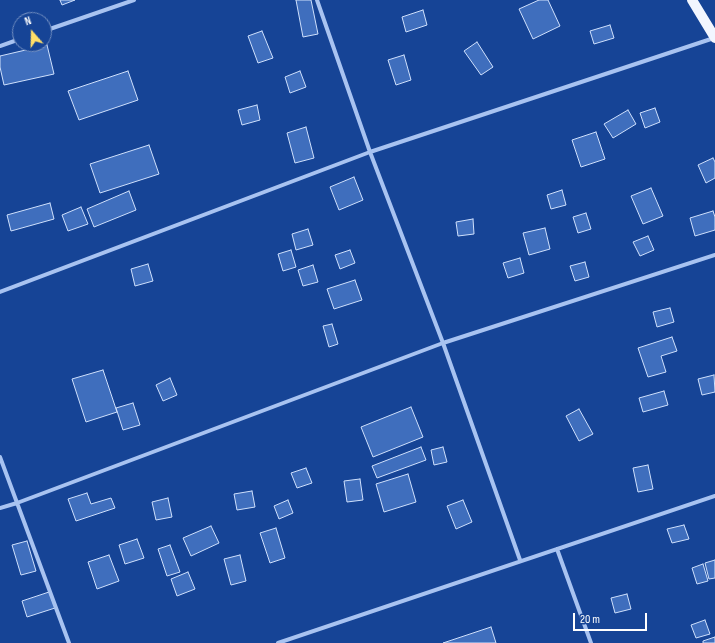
<!DOCTYPE html>
<html>
<head>
<meta charset="utf-8">
<style>
  body { margin:0 }
  #map { position:relative; width:715px; height:643px; overflow:hidden; background:#164496; font-family:"Sofia Sans Condensed",sans-serif }
  canvas { display:block }
  .north { position:absolute; left:12px; top:12px; width:40px; height:40px; box-sizing:border-box; background:#164496; border:1px solid #738fc0; border-radius:50%; rotate:340deg; font-size:11px; font-weight:700; line-height:16px; text-align:center; color:#fff }
  .north::after { content:''; display:block; margin:auto; width:14px; height:18px; background:#ffdf68; clip-path:polygon(50% 0,100% 100%,50% 72%,0 100%) }
  .scale { position:absolute; left:573px; top:613px; width:74px; height:18px; box-sizing:border-box; border:2px solid #fff; border-top:0; padding-left:5px; font-size:12px; line-height:14px; white-space:nowrap; color:#fff; -webkit-text-stroke:3px #164496; paint-order:stroke }
</style>
</head>
<body>
<div id="map">
<canvas width="715" height="643"></canvas>
<div class="north">N</div>
<div class="scale">20 m</div>
</div>
<script>
const g = document.querySelector('canvas').getContext('2d');
g.lineJoin = 'round';
function paint(path, color) {
  g.fillStyle = color;
  g.fill(path, 'evenodd');
}
function poly(rows) {
  const path = new Path2D();
  for (const r of rows) {
    path.moveTo(r[0], r[1]);
    for (let i = 2; i < r.length; i += 2) path.lineTo(r[i], r[i + 1]);
  }
  return path;
}
function trace(path, color, width, dash) {
  g.strokeStyle = color;
  g.lineWidth = width;
  g.lineCap = dash ? 'butt' : 'round';
  g.setLineDash(dash || []);
  g.stroke(path);
}
const building = poly([
  [60,0,75,0,62,5,60,0],
  [296,0,311,0,318,34,303,37,296,0],
  [539,0,548,0,560,26,533,39,519,9,539,0],
  [423,10,427,25,406,32,402,17,423,10],
  [610,25,614,38,594,44,590,31,610,25],
  [262,31,273,58,258,63,248,36,262,31],
  [477,42,493,67,481,75,464,51,477,42],
  [47,45,54,74,4,85,0,67,0,56,47,45],
  [404,55,411,80,396,85,388,60,404,55],
  [128,71,138,100,79,120,68,91,128,71],
  [300,71,306,87,290,93,285,77,300,71],
  [257,105,260,120,242,125,238,110,257,105],
  [655,108,660,122,645,128,640,113,655,108],
  [628,110,636,124,613,138,604,124,628,110],
  [306,127,314,158,295,163,287,133,306,127],
  [596,132,605,159,581,167,572,140,596,132],
  [149,145,159,174,100,193,90,164,149,145],
  [713,158,715,162,715,178,706,183,698,165,713,158],
  [354,177,363,200,339,210,330,187,354,177],
  [651,188,663,216,643,224,631,196,651,188],
  [562,190,566,205,551,209,547,195,562,190],
  [129,191,136,210,94,227,87,209,129,191],
  [50,203,54,219,11,231,7,215,50,203],
  [81,207,88,224,68,231,62,215,81,207],
  [713,211,715,217,715,230,695,236,690,218,713,211],
  [586,213,591,229,578,233,573,217,586,213],
  [473,219,474,234,458,236,456,222,473,219],
  [545,228,550,249,529,255,523,233,545,228],
  [308,229,313,245,296,250,292,234,308,229],
  [648,236,654,250,640,256,633,242,648,236],
  [291,250,296,267,283,271,278,254,291,250],
  [350,250,355,263,340,269,335,255,350,250],
  [520,258,524,273,508,278,503,263,520,258],
  [585,262,589,277,575,281,570,266,585,262],
  [148,264,153,281,135,286,131,269,148,264],
  [313,265,318,282,303,286,298,270,313,265],
  [355,280,362,300,334,309,327,289,355,280],
  [670,308,674,322,657,327,653,312,670,308],
  [332,324,338,344,329,347,323,326,332,324],
  [672,337,677,351,661,356,666,372,648,377,638,348,672,337],
  [103,370,117,412,86,422,72,379,103,370],
  [714,375,715,392,702,395,698,379,714,375],
  [170,378,177,395,163,401,156,385,170,378],
  [664,391,668,405,643,412,639,398,664,391],
  [133,403,140,425,123,430,116,408,133,403],
  [411,407,423,437,373,457,361,427,411,407],
  [579,409,593,434,579,441,566,416,579,409],
  [421,447,426,460,377,478,372,466,421,447],
  [443,447,447,462,434,465,431,450,443,447],
  [648,465,653,489,638,492,633,468,648,465],
  [306,468,312,483,297,488,291,473,306,468],
  [408,474,416,502,384,512,376,484,408,474],
  [360,479,363,500,347,502,344,481,360,479],
  [252,491,255,507,237,510,234,494,252,491],
  [87,493,91,504,111,498,115,508,76,521,68,499,87,493],
  [168,498,172,517,156,520,152,502,168,498],
  [288,500,293,513,279,519,274,506,288,500],
  [463,500,472,522,456,529,447,506,463,500],
  [684,525,689,539,672,543,667,529,684,525],
  [211,526,219,543,191,556,183,538,211,526],
  [276,528,285,558,270,563,260,533,276,528],
  [137,539,144,558,125,564,119,545,137,539],
  [27,541,36,571,21,575,12,545,27,541],
  [170,545,180,572,167,576,158,549,170,545],
  [109,555,119,581,97,589,88,562,109,555],
  [240,555,246,581,231,585,224,559,240,555],
  [715,560,715,578,709,579,705,563,715,560],
  [703,564,708,581,697,584,692,568,703,564],
  [188,572,195,589,177,596,171,579,188,572],
  [49,592,55,608,27,617,22,601,49,592],
  [627,594,631,609,615,613,611,598,627,594],
  [705,620,710,634,696,638,691,625,705,620],
  [491,627,496,643,443,643,491,627],
  [715,637,715,643,703,643,703,641,715,637]
]);
const street = poly([
  [317,0,370,152,443,343,520,560],
  [44,31,134,0],
  [0,46,20,39],
  [0,292,370,152,714,38],
  [0,457,69,643],
  [0,508,17,503,443,343,715,255],
  [557,549,591,643],
  [278,643,715,496]
]);
const primary = poly([
  [692,0,715,38]
]);
paint(building, '#3f6ebd');
trace(building, '#cfe0fc', 1);
trace(street, '#a8c3f1', 4);
trace(primary, '#f2f6ff', 10);
</script>
</body>
</html>
